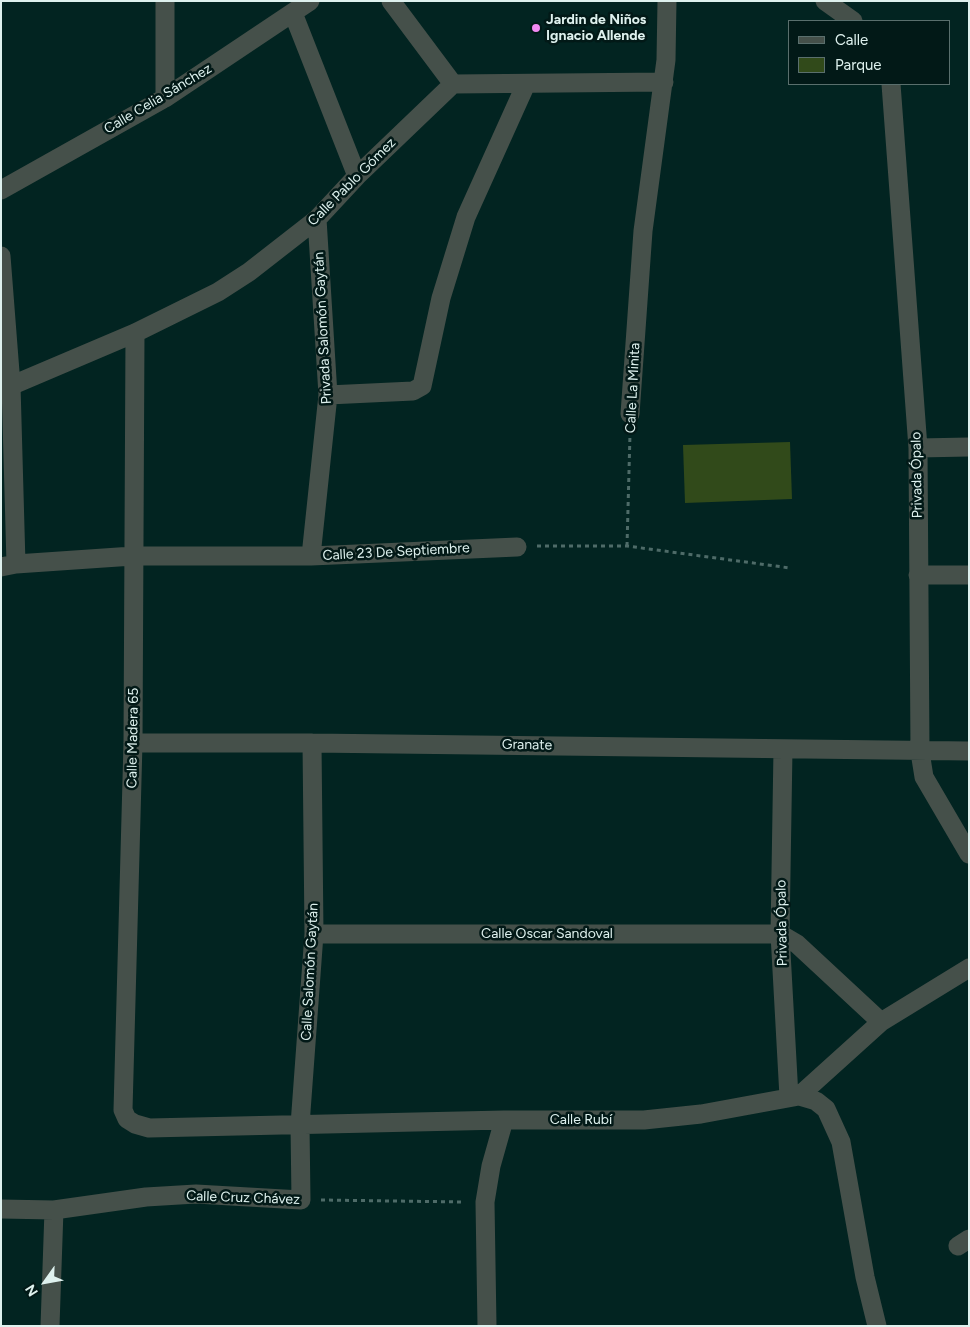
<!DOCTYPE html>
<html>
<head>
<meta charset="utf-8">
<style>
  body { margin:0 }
  #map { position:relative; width:970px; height:1327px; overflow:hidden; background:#022421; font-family:Figtree,sans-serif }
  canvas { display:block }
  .frame { position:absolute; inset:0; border:2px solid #def1ee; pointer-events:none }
  .legend { position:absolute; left:788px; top:20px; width:162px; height:65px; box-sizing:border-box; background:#021917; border:1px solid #5a6f6d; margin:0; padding:6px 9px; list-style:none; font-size:15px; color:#def1ee }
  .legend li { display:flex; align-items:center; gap:10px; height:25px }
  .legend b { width:25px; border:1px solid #5a6f6d }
  .north { position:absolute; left:20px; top:1257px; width:50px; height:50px; -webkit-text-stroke:4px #021917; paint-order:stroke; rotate:238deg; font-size:14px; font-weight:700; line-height:20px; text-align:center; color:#def1ee }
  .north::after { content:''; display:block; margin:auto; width:18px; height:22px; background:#def1ee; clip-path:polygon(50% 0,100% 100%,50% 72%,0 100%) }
</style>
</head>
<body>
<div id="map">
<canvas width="970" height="1327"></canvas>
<div class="frame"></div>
<ul class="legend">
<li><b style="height:6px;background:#45504a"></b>Calle</li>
<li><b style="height:14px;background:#314a1a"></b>Parque</li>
</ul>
<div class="north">N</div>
</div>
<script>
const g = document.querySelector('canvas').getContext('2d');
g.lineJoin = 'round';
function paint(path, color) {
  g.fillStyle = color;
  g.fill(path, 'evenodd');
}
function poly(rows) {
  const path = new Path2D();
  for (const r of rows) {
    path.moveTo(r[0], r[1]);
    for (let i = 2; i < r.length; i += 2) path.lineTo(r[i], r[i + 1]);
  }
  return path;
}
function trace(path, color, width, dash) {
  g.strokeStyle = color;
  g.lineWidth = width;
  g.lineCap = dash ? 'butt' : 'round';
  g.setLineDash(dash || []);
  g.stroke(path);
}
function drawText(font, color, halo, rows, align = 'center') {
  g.font = font + ' Figtree,sans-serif';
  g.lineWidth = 5;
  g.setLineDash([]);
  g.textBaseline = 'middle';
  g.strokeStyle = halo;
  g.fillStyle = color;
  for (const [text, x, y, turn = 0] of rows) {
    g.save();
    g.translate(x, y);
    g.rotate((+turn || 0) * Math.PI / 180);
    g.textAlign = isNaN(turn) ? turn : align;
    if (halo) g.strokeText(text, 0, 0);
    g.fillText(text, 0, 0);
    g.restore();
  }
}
const green = poly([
  [790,442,792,499,685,503,683,445]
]);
const path = poly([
  [537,546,627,546,790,568],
  [627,546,630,434],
  [321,1200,465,1202]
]);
const minor = poly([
  [391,1,453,84],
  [825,1,853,21],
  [293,13,357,176],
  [891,84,918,448,920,752,924,777,969,854],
  [165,98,165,1],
  [1,190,165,98,310,1],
  [1,256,11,385,16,564],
  [135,333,133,743,123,1110,127,1119,135,1124,149,1128,504,1120,644,1120,701,1114,799,1096,881,1022,969,968],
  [1,390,135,333,218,292,249,272,317,219,357,176,453,84,664,82],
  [328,395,413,391,422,386,441,298,466,217,526,84],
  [630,414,643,231,666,60,667,1],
  [918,448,969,447],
  [311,556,328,395,317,219],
  [1,567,16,564,133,556,311,556,517,547],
  [918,575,969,575],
  [133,743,312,743,969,751],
  [783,749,780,934,789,1097],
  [314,934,780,934,797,944,881,1022],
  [799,1096,816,1101,826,1109,841,1142,865,1277,877,1326],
  [1,1209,54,1210,146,1197,196,1194,301,1200,300,1125,314,934,312,743],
  [958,1246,969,1239],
  [50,1326,54,1210],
  [487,1326,485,1202,491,1166,504,1120]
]);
const markers = [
  [536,28,5,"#f28af3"]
];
const poiNames = [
  ["Jardin de Niños",546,20],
  ["Ignacio Allende",546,36]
];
const streetNames = [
  ["Calle Celia Sánchez",158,99,-31],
  ["Calle Pablo Gómez",352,182,-45],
  ["Privada Salomón Gaytán",323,328,-93],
  ["Calle La Minita",633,388,-87],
  ["Privada Ópalo",917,475,-91],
  ["Calle 23 De Septiembre",396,552,-3],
  ["Calle Madera 65",133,738,-89],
  ["Granate",527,745,1],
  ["Privada Ópalo",782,923,-91],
  ["Calle Oscar Sandoval",547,934],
  ["Calle Salomón Gaytán",310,972,-87],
  ["Calle Rubí",581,1120],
  ["Calle Cruz Chávez",243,1198,2]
];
paint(green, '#314a1a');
trace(path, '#4e6b68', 3, [4, 4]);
trace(minor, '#45504a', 19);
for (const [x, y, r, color] of markers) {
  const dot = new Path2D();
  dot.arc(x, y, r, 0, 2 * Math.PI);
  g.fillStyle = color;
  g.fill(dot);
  trace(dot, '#021917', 2);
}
drawText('bold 14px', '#def1ee', '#021917', poiNames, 'left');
drawText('14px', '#def1ee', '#021917', streetNames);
</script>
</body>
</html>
